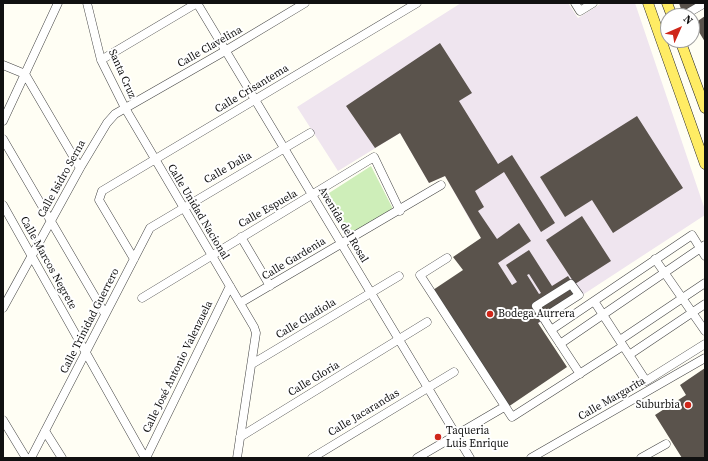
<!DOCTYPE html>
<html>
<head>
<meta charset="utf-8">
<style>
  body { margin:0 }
  #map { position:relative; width:708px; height:461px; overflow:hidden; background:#fffef4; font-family:"Source Serif 4",serif }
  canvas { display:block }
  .frame { position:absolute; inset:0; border:4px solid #111; pointer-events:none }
  .north { position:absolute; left:660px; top:8px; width:40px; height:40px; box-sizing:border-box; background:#fff; border:1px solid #a0a0a0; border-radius:50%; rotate:45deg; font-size:11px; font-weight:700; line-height:16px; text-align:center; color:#111 }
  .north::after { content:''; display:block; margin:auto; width:14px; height:18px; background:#cf271a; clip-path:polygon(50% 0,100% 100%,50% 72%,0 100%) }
</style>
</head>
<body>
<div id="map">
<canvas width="708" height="461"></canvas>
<div class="frame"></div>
<div class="north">N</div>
</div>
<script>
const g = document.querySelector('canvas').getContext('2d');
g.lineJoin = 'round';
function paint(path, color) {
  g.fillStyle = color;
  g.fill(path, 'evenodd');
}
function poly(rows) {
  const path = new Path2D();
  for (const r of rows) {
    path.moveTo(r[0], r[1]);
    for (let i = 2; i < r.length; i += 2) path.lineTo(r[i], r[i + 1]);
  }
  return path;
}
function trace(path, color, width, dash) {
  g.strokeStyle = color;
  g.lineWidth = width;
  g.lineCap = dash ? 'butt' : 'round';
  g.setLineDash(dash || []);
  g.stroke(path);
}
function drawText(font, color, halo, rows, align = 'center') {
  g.font = font + ' "Source Serif 4",serif';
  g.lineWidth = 4;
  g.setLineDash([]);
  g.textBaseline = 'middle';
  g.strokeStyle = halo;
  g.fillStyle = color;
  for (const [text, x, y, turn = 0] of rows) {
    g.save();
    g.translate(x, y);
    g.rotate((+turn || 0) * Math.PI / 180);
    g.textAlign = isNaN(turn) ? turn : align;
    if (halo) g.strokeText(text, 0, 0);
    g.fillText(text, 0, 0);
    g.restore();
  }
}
const industrial = poly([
  [461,3,568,3,578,18,602,3,635,3,705,210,705,215,538,324,472,224,445,176,429,183,400,133,338,171,297,107]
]);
const green = poly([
  [371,166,393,209,350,236,326,195]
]);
const building = poly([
  [679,3,699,3,682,12],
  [705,16,705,42,696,27,692,30,692,25],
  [440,43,472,93,459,101,498,164,512,155,555,223,541,232,504,172,475,191,484,207,478,211,497,239,519,223,531,241,498,263,512,285,517,282,506,265,529,250,552,286,568,276,580,295,538,323,567,367,508,407,433,290,463,270,453,257,481,238,445,176,429,183,400,133,375,148,346,106],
  [529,274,541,293,539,294,527,275],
  [637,116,683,188,613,233,592,200,565,217,540,177],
  [582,216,611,261,575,284,546,240],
  [705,368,705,458,682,458,655,415,686,395,680,385]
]);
const minor = poly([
  [87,3,101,60,125,108,254,327,256,333,237,458],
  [197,3,470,458],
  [575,3,580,11,593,3],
  [683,16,705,3],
  [101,60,197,3],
  [3,65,25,74,80,168],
  [3,121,58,3],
  [3,139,105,314],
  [3,205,145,458],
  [241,237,270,286],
  [447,258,420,275,512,417,623,346],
  [134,259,99,200,102,191,417,3],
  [655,259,705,331],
  [142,298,374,157,400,211],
  [594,301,646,381,705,344],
  [240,303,441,185],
  [3,308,80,168,107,123,115,114,225,51,305,3],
  [543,318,579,295,571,284,536,306,551,330,580,374],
  [551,330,692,235,705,256],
  [620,340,705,283],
  [560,344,705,245],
  [629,355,705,304],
  [252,364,399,276],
  [3,420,26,458],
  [45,431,62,458],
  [240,437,427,322],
  [31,458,150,228,310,133],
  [146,458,230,286],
  [312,458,454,372],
  [417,458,504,407],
  [531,458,705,358],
  [641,458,666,444]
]);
const major = poly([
  [648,3,705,164],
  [667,3,672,16],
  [680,40,705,108]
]);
const markers = [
  [490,314,4,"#cf271a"],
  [688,405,4,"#cf271a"],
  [438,437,4,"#cf271a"]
];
const streetNames = [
  ["Calle Clavelina",210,47,-30],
  ["Santa Cruz",122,74,66],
  ["Calle Crisantema",252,89,-31],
  ["Calle Dalia",228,168,-30],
  ["Calle Isidro Serna",62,179,-61],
  ["Calle Espuela",268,209,-30],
  ["Calle Unidad Nacional",198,212,59],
  ["Avenida del Rosal",343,225,59],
  ["Calle Gardenia",294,259,-31],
  ["Calle Marcos Negrete",48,263,61],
  ["Calle Gladiola",306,319,-31],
  ["Calle Trinidad Guerrero",90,321,-63],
  ["Calle José Antonio Valenzuela",178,367,-64],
  ["Calle Gloria",314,379,-31],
  ["Calle Margarita",612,399,-30],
  ["Calle Jacarandas",364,413,-31]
];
const poiNames = [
  ["Bodega Aurrera",498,314],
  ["Suburbia",680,405,"right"],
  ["Taqueria",446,431],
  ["Luis Enrique",446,444]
];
paint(industrial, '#efe5ef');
paint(green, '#ceeeb9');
paint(building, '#5a534c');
trace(minor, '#444', 9);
trace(major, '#222', 11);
trace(minor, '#fff', 8);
trace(major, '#ffec64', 10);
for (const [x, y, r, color] of markers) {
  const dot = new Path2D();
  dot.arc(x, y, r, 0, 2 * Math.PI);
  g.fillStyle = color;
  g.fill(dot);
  trace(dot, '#fff', 1.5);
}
drawText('11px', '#111', '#fff', streetNames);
drawText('11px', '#111', '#fff', poiNames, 'left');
</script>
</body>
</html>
